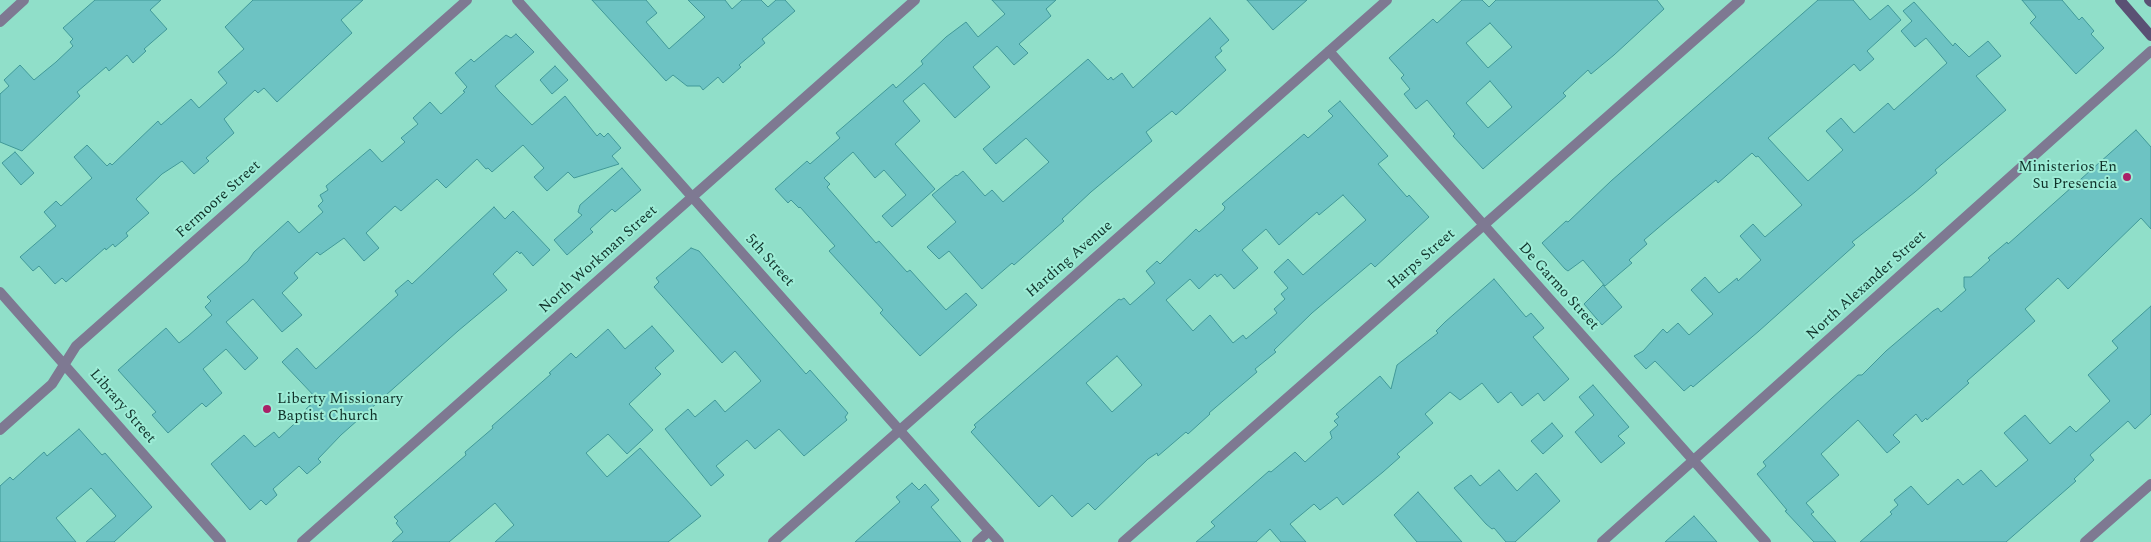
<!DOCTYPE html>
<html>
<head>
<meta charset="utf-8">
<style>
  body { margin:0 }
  canvas { display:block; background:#90dfc9 }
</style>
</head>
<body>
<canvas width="2151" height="542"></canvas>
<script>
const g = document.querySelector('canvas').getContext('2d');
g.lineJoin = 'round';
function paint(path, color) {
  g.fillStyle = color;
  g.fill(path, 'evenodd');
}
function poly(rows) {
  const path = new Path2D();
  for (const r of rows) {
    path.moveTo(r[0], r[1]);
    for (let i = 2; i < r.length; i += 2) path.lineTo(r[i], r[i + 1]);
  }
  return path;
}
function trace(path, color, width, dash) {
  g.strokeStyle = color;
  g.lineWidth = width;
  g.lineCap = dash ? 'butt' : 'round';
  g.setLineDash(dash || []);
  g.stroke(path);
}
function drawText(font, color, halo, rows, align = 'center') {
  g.font = font + ' Spectral,serif';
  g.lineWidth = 4;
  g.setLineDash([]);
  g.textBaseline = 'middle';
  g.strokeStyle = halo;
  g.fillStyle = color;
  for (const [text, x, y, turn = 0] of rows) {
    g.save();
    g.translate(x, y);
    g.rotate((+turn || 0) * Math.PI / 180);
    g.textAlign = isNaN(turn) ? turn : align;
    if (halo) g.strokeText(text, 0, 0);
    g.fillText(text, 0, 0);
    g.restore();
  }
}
const building = poly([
  [95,0,161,0,150,10,167,29,144,49,146,51,133,63,127,55,109,71,106,67,77,92,80,96,22,151,0,142,0,94,9,86,4,80,20,65,34,80,56,62,73,46,70,42,73,39,63,28,95,0],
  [253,0,363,0,341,20,352,33,277,102,264,88,258,93,255,90,224,119,234,133,206,158,209,161,194,174,182,161,162,174,136,199,149,213,126,233,128,236,115,247,113,244,106,250,105,248,66,282,62,278,55,284,39,266,33,271,20,257,56,226,44,212,56,201,61,206,92,178,74,157,87,145,107,166,110,163,112,165,158,121,161,125,191,99,199,108,227,83,218,72,244,49,225,27,253,0],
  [592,0,646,0,657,13,646,22,669,49,705,17,688,0,725,0,732,9,742,0,761,0,768,7,776,0,785,0,795,11,762,39,765,43,739,65,741,67,723,83,718,77,703,90,700,86,687,86,673,75,666,81,592,0],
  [992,0,1056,0,1046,9,1051,16,1019,44,1028,53,1014,65,997,46,973,67,990,87,955,118,924,83,903,101,920,121,895,144,935,189,892,227,882,216,906,195,884,170,875,178,853,152,824,178,830,184,827,187,876,243,879,241,907,272,910,270,946,310,966,293,977,305,920,356,880,313,883,310,829,251,835,246,800,207,799,208,791,200,788,203,775,189,807,161,810,164,840,138,836,133,893,84,896,88,923,64,921,61,946,37,966,22,978,37,1005,14,992,0],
  [1247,0,1307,0,1273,30,1247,0],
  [1462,0,1482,0,1489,7,1496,0,1657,0,1664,9,1614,55,1591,74,1588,70,1563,93,1566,96,1483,169,1453,136,1455,134,1427,100,1416,109,1404,94,1410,89,1401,78,1404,75,1389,58,1433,19,1437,23,1462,0],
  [1490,23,1512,47,1488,68,1466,43,1490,23],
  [1490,81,1512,107,1488,128,1466,103,1490,81],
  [1818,0,1853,0,1870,20,1888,5,1901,20,1867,51,1874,59,1860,71,1854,64,1768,138,1808,181,1843,150,1826,131,1841,118,1854,133,1888,103,1894,110,1947,63,1926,38,1915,47,1901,31,1912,21,1903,11,1914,2,1953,46,1955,43,1969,57,1988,41,2001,56,1976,76,2006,110,1935,170,1937,173,1915,192,1852,242,1855,245,1759,331,1693,387,1691,385,1684,391,1655,361,1646,369,1634,356,1643,351,1663,329,1667,333,1678,323,1689,335,1713,314,1691,290,1705,277,1719,293,1737,278,1738,281,1761,260,1740,236,1753,224,1765,237,1802,205,1758,156,1756,157,1752,153,1718,183,1716,180,1671,217,1644,240,1647,244,1629,260,1632,263,1605,286,1583,260,1568,271,1565,269,1542,243,1566,221,1568,222,1611,181,1818,0],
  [2022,0,2062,0,2079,20,2082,17,2094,31,2091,34,2104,48,2076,74,2030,23,2036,17,2022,0],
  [1210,18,1229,40,1220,48,1222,51,1215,57,1226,70,1176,115,1172,111,1146,132,1152,141,1091,192,1062,219,1064,221,1014,265,1012,263,982,289,949,251,939,259,927,247,956,222,932,195,956,175,957,176,963,171,985,196,992,190,1003,202,1049,162,1026,138,996,164,983,149,1088,59,1108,80,1111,77,1113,80,1122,73,1133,88,1210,18],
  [516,34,534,52,495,86,499,91,532,125,565,96,597,136,600,133,604,137,608,133,621,148,612,156,619,164,574,178,568,172,547,191,534,177,544,168,523,145,492,172,488,168,486,169,477,159,446,188,437,179,401,211,395,206,366,233,379,248,364,261,344,238,320,255,317,252,294,273,298,278,282,293,302,315,282,332,253,299,226,322,258,358,245,370,226,349,203,369,222,393,206,407,202,403,168,433,152,415,156,412,118,370,166,328,179,343,188,336,212,315,205,307,211,301,207,297,248,261,254,252,288,221,299,233,323,212,318,206,323,201,320,195,328,190,326,186,370,149,382,162,405,142,401,138,418,124,413,118,430,102,441,114,465,92,463,91,467,87,455,73,471,59,474,62,506,35,511,38,516,34],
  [555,66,568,80,552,94,540,80,555,66],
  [1340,101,1388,156,1378,164,1407,197,1409,195,1429,217,1375,267,1371,263,1312,313,1274,350,1276,352,1255,369,1257,372,1209,413,1210,414,1188,434,1186,432,1158,456,1157,453,1148,459,1095,510,1088,503,1072,517,1052,495,1039,507,971,432,976,427,974,425,1119,299,1121,300,1124,298,1130,305,1155,283,1146,271,1157,261,1160,264,1196,229,1199,232,1224,210,1225,207,1222,204,1304,134,1308,138,1333,116,1328,111,1340,101],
  [1343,195,1366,220,1303,275,1288,259,1274,272,1288,288,1281,294,1285,299,1274,309,1277,313,1246,339,1243,335,1233,343,1210,315,1193,331,1166,300,1190,279,1199,289,1215,274,1217,277,1221,274,1234,289,1258,268,1242,250,1266,229,1279,245,1317,212,1319,215,1343,195],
  [1117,356,1142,385,1112,412,1086,383,1117,356],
  [2136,130,2151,147,2151,229,2141,218,2068,289,2058,278,2025,309,2035,321,1967,381,1969,383,1927,420,1926,418,1922,422,1916,414,1893,435,1900,442,1887,453,1858,420,1832,444,1821,454,1839,475,1806,503,1814,512,1811,514,1836,542,1814,542,1785,511,1787,510,1757,474,1766,466,1763,462,1832,398,1858,375,1862,375,1886,351,1933,311,1938,308,1941,312,1966,290,1964,287,1964,277,1971,277,1990,260,1988,258,2007,242,2008,244,2136,130],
  [15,152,34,173,21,185,2,163,15,152],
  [622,168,641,190,615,212,612,209,590,229,593,232,567,255,554,240,582,215,578,212,580,205,622,168],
  [494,207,505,219,513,211,550,250,533,266,521,252,520,254,517,251,493,274,507,290,458,331,341,435,318,459,321,462,307,474,299,466,273,489,277,495,266,505,261,500,250,510,211,464,244,435,255,447,274,432,279,438,306,413,304,411,317,399,282,362,297,348,316,369,398,295,395,291,408,280,412,284,494,207],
  [691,248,699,251,806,374,810,370,848,413,845,417,847,420,804,456,779,429,755,449,747,440,716,466,724,475,711,486,665,429,688,409,695,417,715,400,725,412,761,381,735,351,722,363,654,287,659,282,656,278,691,248],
  [1494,279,1526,317,1531,313,1544,328,1533,337,1569,379,1544,401,1538,393,1522,406,1511,392,1498,403,1482,383,1460,400,1450,392,1425,414,1433,423,1397,454,1400,457,1383,472,1343,505,1337,497,1320,510,1314,504,1290,524,1306,542,1281,542,1270,529,1256,542,1196,542,1215,526,1211,522,1269,471,1271,472,1295,452,1305,462,1332,438,1330,432,1338,425,1334,421,1339,417,1336,414,1380,376,1391,389,1397,365,1438,333,1436,331,1445,322,1494,279],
  [1603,285,1622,307,1602,325,1584,304,1603,285],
  [2151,306,2151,414,2135,429,2128,421,2090,455,2094,460,2074,479,2076,481,2006,542,1860,542,1892,514,1890,512,1898,505,1894,500,1911,486,1928,505,1958,479,1963,485,1981,470,1996,487,2028,460,2004,433,2025,415,2050,444,2070,426,2076,432,2110,401,2088,375,2118,348,2112,341,2151,306],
  [652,326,674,351,655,368,661,374,629,404,653,430,627,454,608,434,586,453,607,477,640,448,701,516,668,542,495,542,514,525,495,503,449,542,392,542,403,532,396,523,398,521,394,517,466,455,465,452,493,428,492,426,551,374,549,373,571,353,576,358,608,329,625,349,652,326],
  [1593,385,1629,427,1618,436,1625,443,1601,463,1575,432,1594,415,1579,397,1593,385],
  [1552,423,1563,436,1543,454,1531,441,1552,423],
  [79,429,102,455,105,453,152,507,114,542,86,542,116,516,91,488,56,518,76,542,0,542,0,486,10,477,13,480,44,452,47,456,79,429],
  [1499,470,1517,491,1536,473,1560,501,1515,542,1506,542,1494,528,1492,529,1486,524,1454,488,1471,475,1480,486,1499,470],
  [912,483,919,490,925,484,939,500,931,507,961,542,855,542,900,502,896,497,912,483],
  [1418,492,1462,542,1417,542,1394,515,1418,492],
  [1694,516,1717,542,1665,542,1694,516]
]);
const service = poly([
  [977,542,989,531]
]);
const minor = poly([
  [0,22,24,0],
  [1329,51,1766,542],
  [0,292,221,542],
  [0,430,52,384,76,346,467,0],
  [302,542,915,0],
  [773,542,1387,0],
  [1123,542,1740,0],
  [1602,542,2151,51],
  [2085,542,2151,484]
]);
const tertiary = poly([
  [517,0,999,542]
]);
const secondary = poly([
  [2120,0,2151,36],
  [2149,0,2151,2]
]);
const markers = [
  [2127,177,5,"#a92167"],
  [267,409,5,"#a92167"]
];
const poiNames = [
  ["Ministerios En",2117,168],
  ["Su Presencia",2117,185],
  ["Liberty Missionary",277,400,"left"],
  ["Baptist Church",277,417,"left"]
];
const streetNames = [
  ["Fermoore Street",219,200,-42],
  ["North Workman Street",599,260,-42],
  ["Harding Avenue",1070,260,-41],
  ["Harps Street",1422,260,-41],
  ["5th Street",769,261,48],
  ["North Alexander Street",1867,286,-42],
  ["De Garmo Street",1558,287,48],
  ["Library Street",122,407,49]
];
paint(building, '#6dc3c3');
trace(building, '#419998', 1);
trace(service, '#7e7992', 10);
trace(minor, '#7e7992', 10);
trace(tertiary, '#7e7992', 10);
trace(secondary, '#5a5174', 10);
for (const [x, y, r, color] of markers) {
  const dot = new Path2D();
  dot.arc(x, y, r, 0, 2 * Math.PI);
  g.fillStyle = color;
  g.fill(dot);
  trace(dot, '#9decd6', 2);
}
drawText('15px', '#10322a', '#9decd6', poiNames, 'right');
drawText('15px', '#10322a', '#9decd6', streetNames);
</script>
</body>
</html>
